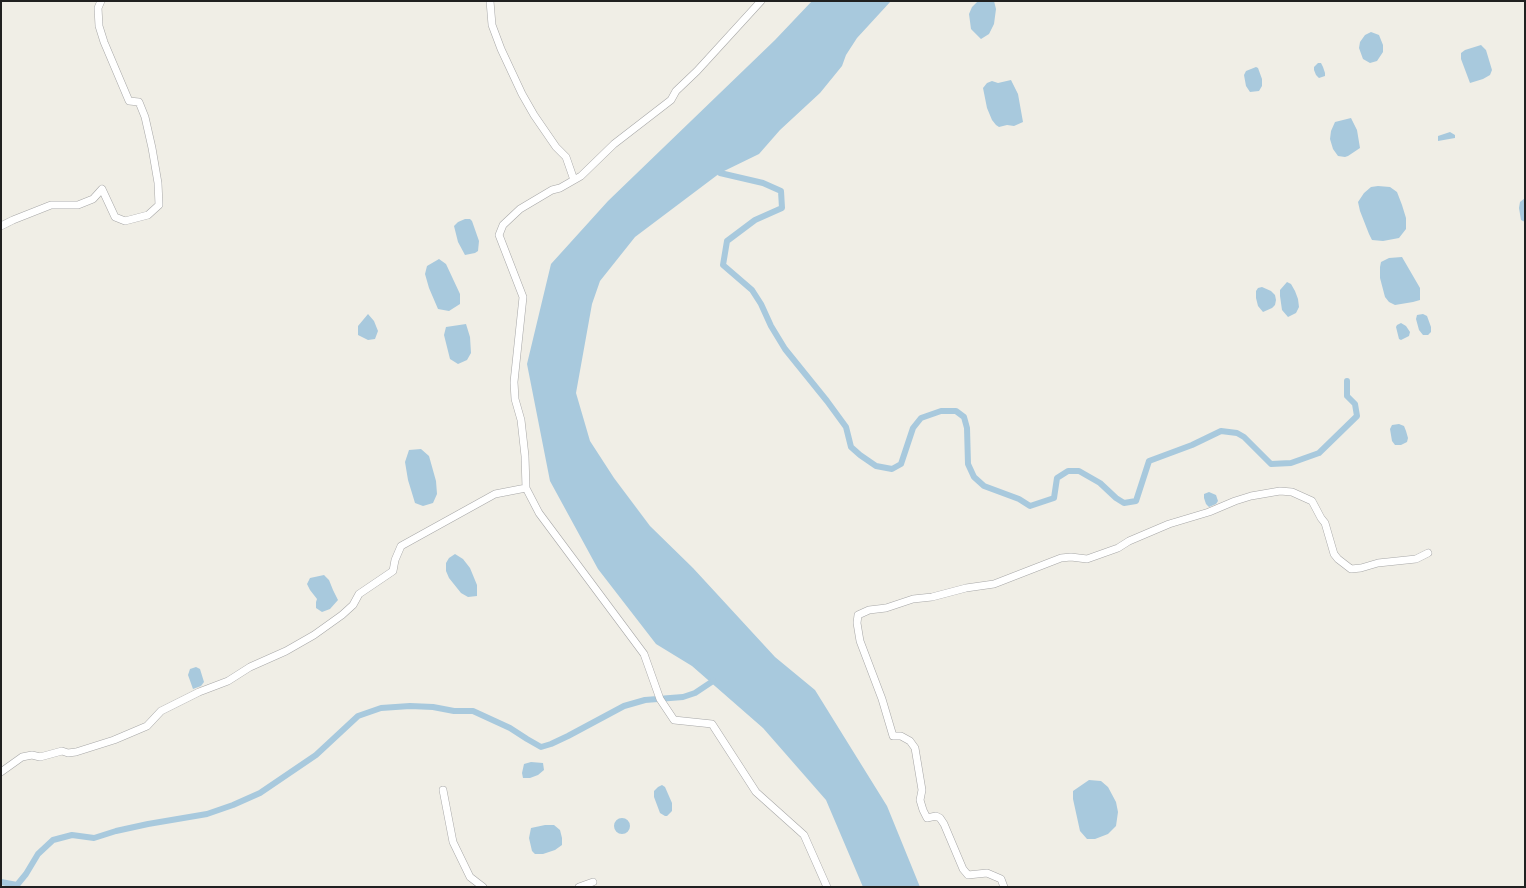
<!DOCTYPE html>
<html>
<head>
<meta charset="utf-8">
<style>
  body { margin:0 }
  #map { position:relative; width:1526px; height:888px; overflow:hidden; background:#f0eee6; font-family:"Archivo Narrow",sans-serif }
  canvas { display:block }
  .frame { position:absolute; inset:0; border:2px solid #202020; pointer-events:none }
</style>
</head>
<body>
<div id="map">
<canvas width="1526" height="888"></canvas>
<div class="frame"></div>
</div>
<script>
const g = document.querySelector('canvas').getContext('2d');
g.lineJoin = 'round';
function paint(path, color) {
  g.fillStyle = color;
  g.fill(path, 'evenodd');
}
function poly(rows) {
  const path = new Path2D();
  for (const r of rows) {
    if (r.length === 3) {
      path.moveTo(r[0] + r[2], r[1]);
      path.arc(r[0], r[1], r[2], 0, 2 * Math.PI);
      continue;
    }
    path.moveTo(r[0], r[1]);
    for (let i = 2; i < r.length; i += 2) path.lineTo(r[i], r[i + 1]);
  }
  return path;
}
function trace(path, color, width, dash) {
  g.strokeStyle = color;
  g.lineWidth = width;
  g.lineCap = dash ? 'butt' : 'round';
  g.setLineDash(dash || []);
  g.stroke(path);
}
const water = poly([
  [812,1,891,1,857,38,846,55,842,66,820,93,780,130,759,154,720,173,635,237,600,281,592,304,576,393,590,441,614,478,650,526,693,568,775,657,815,690,887,806,920,887,863,887,826,800,763,728,692,666,656,644,598,569,550,481,527,364,551,264,608,201,775,40],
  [978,1,994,1,996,9,994,24,989,34,981,39,971,29,969,14,972,7],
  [1371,32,1379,35,1383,45,1383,52,1377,61,1370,63,1363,59,1359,48,1360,42,1365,35],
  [1481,45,1486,50,1492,70,1490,75,1483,79,1470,83,1461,59,1461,53,1465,50],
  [1318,63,1321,63,1323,67,1325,73,1325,76,1319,78,1316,75,1314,70,1314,67],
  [1256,67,1258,68,1262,79,1262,86,1259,91,1250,92,1246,86,1244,75,1246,71],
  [1011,80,1018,94,1023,122,1014,126,1007,125,999,127,996,125,992,120,987,108,983,88,987,83,992,81,998,83],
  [1351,118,1357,130,1360,148,1348,156,1345,157,1338,156,1333,149,1330,139,1331,131,1335,122],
  [1450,132,1455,135,1455,138,1438,141,1438,136],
  [1378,186,1390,187,1397,192,1402,205,1406,218,1406,229,1399,238,1383,241,1372,240,1369,234,1360,211,1358,202,1364,193,1371,187],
  [1525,198,1525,222,1521,220,1519,208,1520,202],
  [465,219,470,219,472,221,479,241,478,251,475,253,465,255,458,242,454,226,458,222],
  [1402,257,1420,288,1420,300,1413,302,1395,305,1389,302,1385,297,1380,278,1380,267,1381,262,1389,258],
  [439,259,446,264,460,294,460,304,449,311,438,309,429,288,425,274,427,266],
  [1287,282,1291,284,1295,291,1298,299,1299,307,1296,313,1288,317,1282,310,1280,296,1280,290],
  [1262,287,1271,291,1275,295,1276,300,1275,305,1272,308,1263,312,1258,306,1256,298,1256,291,1258,288],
  [368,314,374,321,378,331,375,339,368,340,358,335,358,326],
  [1423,314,1427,316,1431,327,1431,332,1428,335,1423,335,1419,330,1416,319,1417,315],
  [1401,323,1406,326,1410,332,1409,336,1401,340,1399,339,1396,327,1397,325],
  [466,324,470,337,471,353,467,360,458,364,450,359,444,335,446,327],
  [1399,424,1404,426,1406,431,1408,438,1407,442,1401,445,1395,445,1392,441,1390,429,1392,425],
  [421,449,429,456,436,481,437,494,433,503,423,506,415,503,408,480,405,462,409,450],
  [1209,492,1216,495,1218,501,1216,504,1209,507,1206,504,1204,498,1204,494],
  [455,554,463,559,470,568,477,585,477,596,468,597,461,593,449,578,446,571,446,563,449,558],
  [324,575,329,580,333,590,338,600,330,609,322,612,316,608,316,602,317,599,310,590,307,584,310,578],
  [196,667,200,669,204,682,201,686,193,689,188,675,190,669],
  [531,762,543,763,544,770,538,775,530,778,523,778,522,773,524,764],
  [1089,780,1101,781,1108,787,1116,802,1118,812,1116,826,1108,834,1095,839,1087,839,1080,831,1073,799,1073,791],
  [662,785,665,787,672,803,672,811,667,816,665,816,660,813,654,797,654,791,658,787],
  [622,826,8],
  [545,825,554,825,560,830,562,838,562,845,555,850,543,854,535,854,532,851,529,838,531,828]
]);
const canal = poly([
  [720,173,763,183,781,191,782,208,755,220,727,241,723,265,752,290,761,304,771,326,785,349,827,401,846,427,851,447,860,455,876,466,892,469,901,464,913,428,921,418,941,411,956,411,964,417,967,428,968,464,974,477,984,486,1019,499,1030,506,1054,498,1057,478,1068,471,1079,471,1100,483,1116,498,1124,503,1136,501,1149,461,1192,445,1221,431,1237,433,1244,437,1271,464,1291,463,1319,453,1357,416,1355,404,1347,396,1347,381],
  [1,882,17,885,26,874,38,854,53,840,72,835,94,838,116,831,148,824,207,814,233,805,260,793,316,755,358,716,381,708,410,706,433,707,454,711,473,711,510,728,527,739,541,747,551,744,568,736,624,706,645,700,683,697,695,693,713,681]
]);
const minor = poly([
  [490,1,492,25,501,49,522,94,534,115,556,147,566,157,574,180],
  [761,1,697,71,676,91,671,100,614,144,581,176,560,188,552,190,520,209,503,225,499,235,523,297,514,382,515,399,521,420,525,456,526,488,539,513,644,654,660,699,674,720,712,724,756,792,804,835,827,887],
  [1,226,13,220,51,205,78,205,93,199,102,189,115,217,125,221,148,215,159,205,158,183,152,148,145,117,139,102,129,101,104,42,99,26,98,8,101,1],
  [1,772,22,757,32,755,40,757,62,751,68,753,76,752,114,740,147,726,161,711,199,692,228,681,250,667,286,651,314,635,342,615,353,605,359,594,393,571,395,560,401,546,495,494,526,488],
  [443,790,453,842,470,877,483,887],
  [579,887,593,882],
  [1004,887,1001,879,987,873,968,875,963,869,944,824,940,818,936,816,927,818,923,810,920,800,922,790,915,748,910,741,901,736,893,736,882,699,860,641,857,623,858,615,869,610,886,608,913,599,932,597,966,588,994,584,1061,558,1071,557,1087,559,1118,548,1129,541,1169,524,1209,512,1235,501,1251,496,1280,491,1292,492,1312,501,1321,518,1325,523,1334,554,1338,559,1351,569,1361,568,1378,563,1416,559,1428,553]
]);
paint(water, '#a8c9dd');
trace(canal, '#a8c9dd', 6);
trace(minor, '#a7a7a7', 8);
trace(minor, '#fff', 7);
</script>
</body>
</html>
